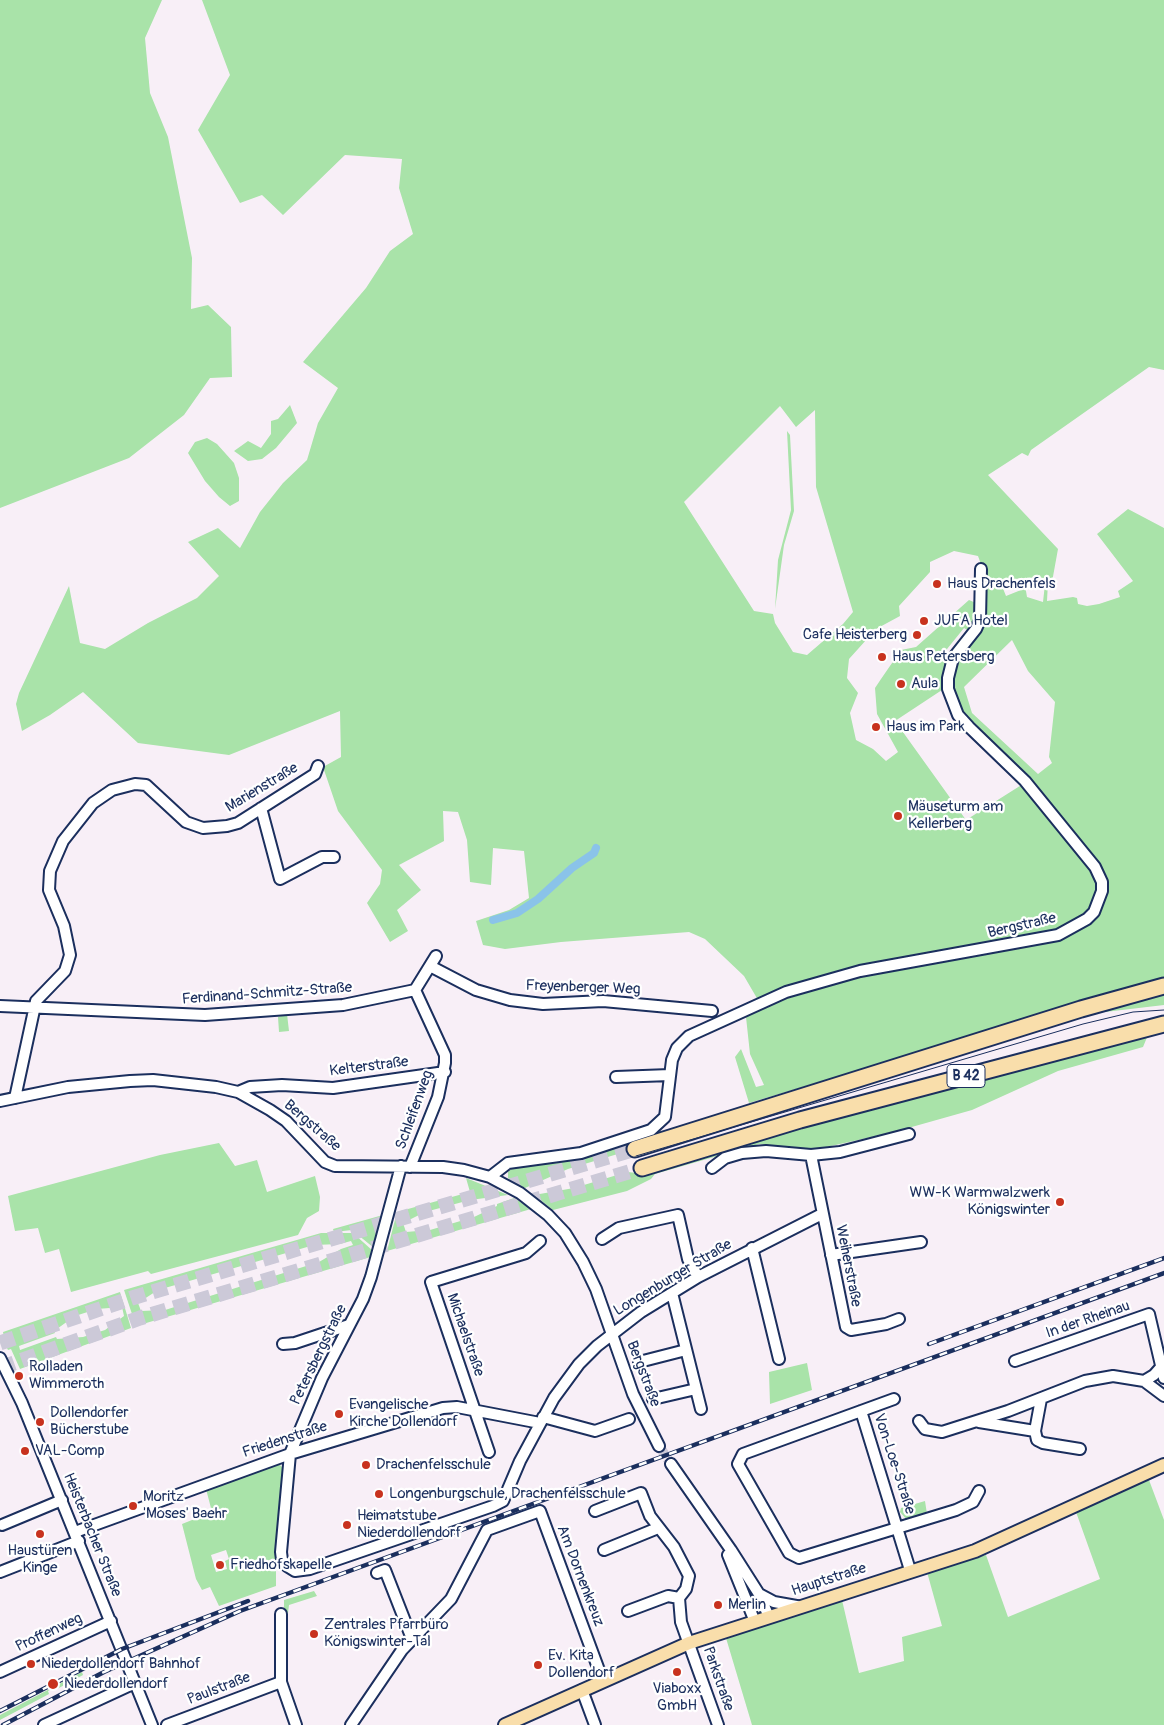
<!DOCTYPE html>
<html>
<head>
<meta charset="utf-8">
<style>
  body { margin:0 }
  canvas { display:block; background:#f8eff7 }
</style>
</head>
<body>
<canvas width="1164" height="1725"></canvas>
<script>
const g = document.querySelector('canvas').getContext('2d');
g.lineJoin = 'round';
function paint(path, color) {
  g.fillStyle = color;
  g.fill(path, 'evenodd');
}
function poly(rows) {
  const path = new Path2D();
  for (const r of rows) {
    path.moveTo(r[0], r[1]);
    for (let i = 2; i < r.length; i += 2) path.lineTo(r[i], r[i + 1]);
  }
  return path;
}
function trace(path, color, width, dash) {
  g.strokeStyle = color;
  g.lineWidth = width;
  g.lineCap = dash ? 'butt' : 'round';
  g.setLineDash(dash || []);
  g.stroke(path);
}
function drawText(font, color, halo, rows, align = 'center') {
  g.font = font + ' Pangolin,sans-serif';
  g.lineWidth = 4.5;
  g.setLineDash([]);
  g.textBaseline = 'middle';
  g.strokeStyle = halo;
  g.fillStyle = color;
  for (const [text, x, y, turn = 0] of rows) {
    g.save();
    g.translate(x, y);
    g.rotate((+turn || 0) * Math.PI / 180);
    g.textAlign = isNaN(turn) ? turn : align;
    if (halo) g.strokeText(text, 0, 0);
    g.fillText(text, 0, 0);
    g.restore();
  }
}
const green = poly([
  [0,0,162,0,145,38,150,93,168,137,192,258,191,309,208,305,231,327,232,377,210,378,184,415,129,458,0,508],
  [202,0,1164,0,1164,370,1149,367,1031,450,1028,456,1022,453,988,475,1058,549,1052,582,1040,577,987,581,978,556,954,551,930,562,930,572,899,606,900,616,876,629,849,659,847,678,858,693,850,713,856,740,873,749,886,761,898,752,877,714,875,688,881,679,901,650,916,647,969,600,976,603,978,618,969,631,964,628,943,654,948,660,945,688,895,721,966,820,1023,784,1092,867,1099,882,1092,910,1057,932,939,954,758,1000,744,976,705,939,689,932,561,942,505,949,483,945,476,921,509,910,529,898,524,851,493,848,491,885,470,882,467,840,458,812,443,811,444,841,399,865,421,890,397,910,408,931,390,942,367,903,380,884,382,870,338,811,323,767,341,757,340,711,229,755,138,743,83,692,50,715,22,731,16,704,19,693,69,586,80,643,105,649,148,623,197,598,219,576,188,542,218,528,240,548,260,512,283,483,307,460,318,423,338,388,303,362,366,288,390,251,413,234,399,188,402,159,345,155,283,215,262,195,240,203,198,130,230,75],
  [780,406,796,427,815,410,816,487,853,612,843,624,807,655,793,652,775,623,773,614,754,611,684,502],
  [290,405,297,423,276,448,262,459,248,461,234,451,248,441,261,448,271,434,271,421,278,419],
  [787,431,790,435,794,511,784,545,775,609,778,560,791,510],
  [207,438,217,444,234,463,239,478,239,501,230,506,219,497,205,481,188,453,195,442],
  [1128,509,1164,528,1164,979,749,1103,735,1057,741,1049,756,1087,764,1085,750,1054,746,1017,792,993,843,978,956,958,1089,922,1103,873,959,714,951,684,956,660,973,638,984,596,990,585,1002,586,1006,596,1021,590,1018,581,1024,579,1027,597,1043,602,1045,584,1039,581,1039,578,1048,582,1047,601,1073,597,1077,598,1078,604,1087,606,1099,604,1120,597,1118,591,1133,581,1097,534],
  [1012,640,1028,671,1055,702,1049,757,1052,763,1038,774,972,713,964,687],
  [1164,993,1164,1005,1105,1012,1102,1010],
  [287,1014,289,1031,279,1032,278,1017],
  [1148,1035,1143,1047,1058,1071,972,1110,894,1132,813,1150,759,1144,655,1174,651,1179,627,1191,553,1210,534,1195,574,1188,627,1172,648,1174,752,1142],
  [637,1140,621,1153,568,1169,525,1188,508,1178,508,1172,513,1167,558,1163],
  [219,1143,235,1166,257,1160,267,1192,315,1176,320,1197,319,1211,307,1218,298,1235,151,1274,148,1271,71,1292,59,1249,45,1253,38,1228,15,1231,8,1196,160,1155],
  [466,1178,508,1195,470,1200,425,1212,403,1223,406,1232,430,1230,474,1217,497,1206,497,1204,514,1198,531,1209,387,1251,397,1212,470,1192],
  [383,1215,374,1248,352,1230,334,1232,333,1229],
  [321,1233,353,1233,373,1251,374,1256,136,1326,124,1290],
  [351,1241,353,1245,341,1249,319,1262,165,1310,141,1311,138,1303,158,1290,314,1245,340,1244],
  [120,1292,131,1328,20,1369,11,1349,8,1350,2,1338,4,1337,3,1332],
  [122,1307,124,1316,105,1330,83,1337,57,1339,56,1337,20,1350,19,1346,55,1333,54,1331,75,1316,97,1309],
  [807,1363,812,1390,770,1404,769,1372],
  [279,1464,284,1469,276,1543,276,1586,219,1606,210,1587,202,1590,196,1579,182,1524,212,1512,206,1489],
  [226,1550,229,1559,225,1561,227,1569,216,1572,211,1555],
  [1149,1480,1164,1520,1164,1725,752,1725,726,1638,842,1600,859,1673,904,1661,902,1637,942,1626,927,1572,986,1555,1008,1617,1100,1579,1076,1512],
  [925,1501,927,1514,907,1520,900,1512,901,1508],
  [314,1591,317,1596,289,1605,288,1613,284,1615,284,1600],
  [82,1672,83,1675,57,1689,55,1687,48,1691,49,1694,0,1720,0,1715]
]);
const canal = poly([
  [493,920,517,913,538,899,572,868,594,853,596,848]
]);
const minorTunnel = poly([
  [659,1446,671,1464]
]);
const highwayTunnel = poly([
  [0,1343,132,1298,635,1149],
  [0,1368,140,1318,642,1168]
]);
const minor = poly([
  [261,808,280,879,322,857,334,857],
  [430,966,476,990,510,1000,543,1004,603,1001,712,1011],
  [415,990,436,956],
  [0,1006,205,1015,343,1005,415,990],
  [616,1077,670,1075],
  [238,1092,250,1087,282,1085,333,1088,445,1072],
  [15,1098,36,1001,65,971,70,955,64,926,49,890,50,871,63,841,93,803,112,790,135,784,146,785,186,822,203,828,227,826,238,823,315,774,318,766],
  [0,1101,68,1087,130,1081,153,1080,216,1087,238,1092,270,1110,286,1121,325,1162,335,1166,443,1167,464,1170,490,1177,520,1193,548,1215,565,1233,583,1262,596,1289,633,1394,659,1446],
  [811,1155,846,1327,851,1330,886,1324,899,1319],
  [401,1166,371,1277,363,1299,322,1378,290,1454,281,1552,282,1560,287,1566,295,1571,310,1569,493,1506,503,1501,520,1461,554,1398,579,1364,597,1346,641,1312,698,1277,822,1214],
  [410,1167,438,1097,445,1063,445,1055,415,990],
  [712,1168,725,1158,742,1153,766,1151,811,1155,840,1152,909,1134],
  [490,1177,508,1163,581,1153,651,1130,665,1117,672,1060,677,1048,689,1036,786,992,860,971,1058,935,1087,919,1094,912,1102,891,1102,882,1095,867,1025,781,969,727,958,715,948,689,948,678,953,658,976,629,980,620,981,569],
  [602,1239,619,1228,678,1215,688,1259,698,1277],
  [752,1248,779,1359],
  [831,1255,921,1242],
  [672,1293,701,1409],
  [283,1344,295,1343,349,1325],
  [0,1358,22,1403,152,1725],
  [1015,1361,1149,1314,1164,1378],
  [639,1362,686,1350],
  [1144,1381,1154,1375,1162,1366],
  [653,1399,696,1389],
  [894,1399,743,1454,738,1464,789,1553,799,1558,956,1510,973,1502,979,1491],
  [861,1411,910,1570],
  [543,1417,595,1431,629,1419],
  [919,1421,925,1429,942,1432,1008,1411,1085,1381,1113,1376,1144,1381,1164,1396],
  [979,1422,1035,1431,1041,1399],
  [1035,1431,1037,1440,1043,1443,1080,1449],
  [489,1452,431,1282,526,1253,540,1241],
  [671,1464,731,1550,759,1594,769,1617],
  [595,1511,641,1493,650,1516,674,1547,689,1576,686,1589,679,1598,681,1622,718,1725],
  [2,1525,62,1500],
  [75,1532,290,1454,443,1408,457,1407,540,1423],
  [604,1550,658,1528],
  [728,1555,755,1622],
  [0,1572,79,1541],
  [377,1573,385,1570,412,1639],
  [759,1594,774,1602,802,1607],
  [628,1611,668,1596,679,1598],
  [281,1614,281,1682,296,1725],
  [0,1672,111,1621],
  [582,1690,595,1725],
  [44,1725,135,1683],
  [167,1725,281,1682],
  [351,1725,402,1650,451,1599,487,1530,540,1511,603,1681]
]);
const major = poly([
  [505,1725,689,1643,975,1551,1164,1465]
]);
const highway = poly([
  [635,1149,1081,1009,1164,986],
  [642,1168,800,1120,1164,1024]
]);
const tram = poly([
  [636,1156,1083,1024,1133,1012,1164,1010]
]);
const rail = poly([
  [929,1344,1164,1258],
  [0,1711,122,1649,248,1601],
  [3,1725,104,1672,240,1611,1164,1273]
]);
const markers = [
  [937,584,5,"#c8321e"],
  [924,621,5,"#c8321e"],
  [917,635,5,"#c8321e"],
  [882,657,5,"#c8321e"],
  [901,684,5,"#c8321e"],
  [876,727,5,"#c8321e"],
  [898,816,5,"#c8321e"],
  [1060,1202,5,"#c8321e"],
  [19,1376,5,"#c8321e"],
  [339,1414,5,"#c8321e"],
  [40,1422,5,"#c8321e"],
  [25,1451,5,"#c8321e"],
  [366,1465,5,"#c8321e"],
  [379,1494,5,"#c8321e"],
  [133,1506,5,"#c8321e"],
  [347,1525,5,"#c8321e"],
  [40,1534,5,"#c8321e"],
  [220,1565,5,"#c8321e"],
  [718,1605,5,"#c8321e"],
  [314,1634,5,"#c8321e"],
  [31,1664,5,"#c8321e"],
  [538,1665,5,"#c8321e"],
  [677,1672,5,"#c8321e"],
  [53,1684,6,"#c8321e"]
];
const shields = [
  [966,1076,38]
];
const shieldNames = [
  ["B 42",966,1076]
];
const poiNames = [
  ["Haus Drachenfels",947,584],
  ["JUFA Hotel",934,621],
  ["Cafe Heisterberg",907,635,"right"],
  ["Haus Petersberg",892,657],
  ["Aula",911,684],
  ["Haus im Park",886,727],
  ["Mäuseturm am",908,807],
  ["Kellerberg",908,824],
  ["WW-K Warmwalzwerk",1050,1193,"right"],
  ["Königswinter",1050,1210,"right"],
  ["Rolladen",29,1367],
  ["Wimmeroth",29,1384],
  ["Evangelische",349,1405],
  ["Kirche Dollendorf",349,1422],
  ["Dollendorfer",50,1413],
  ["Bücherstube",50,1430],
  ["VAL-Comp",35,1451],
  ["Drachenfelsschule",376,1465],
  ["Longenburgschule, Drachenfelsschule",389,1494],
  ["Moritz",143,1497],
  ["'Moses' Baehr",143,1514],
  ["Heimatstube",357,1516],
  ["Niederdollendorf",357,1533],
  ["Haustüren",40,1551,"center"],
  ["Kinge",40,1568,"center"],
  ["Friedhofskapelle",230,1565],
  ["Merlin",728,1605],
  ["Zentrales Pfarrbüro",324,1625],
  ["Königswinter-Tal",324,1642],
  ["Ev. Kita",548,1656],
  ["Dollendorf",548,1673],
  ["Niederdollendorf Bahnhof",41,1664],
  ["Niederdollendorf",64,1684],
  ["Viaboxx",677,1689,"center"],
  ["GmbH",677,1706,"center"]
];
const streetNames = [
  ["Marienstraße",262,788,-31],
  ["Bergstraße",1022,926,-13],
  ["Freyenberger Weg",583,988,2],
  ["Ferdinand-Schmitz-Straße",267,994,-4],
  ["Kelterstraße",369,1067,-7],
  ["Schleifenweg",415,1110,-70],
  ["Bergstraße",312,1126,41],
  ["Weiherstraße",848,1266,79],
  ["Longenburger Straße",673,1278,-31],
  ["In der Rheinau",1088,1320,-19],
  ["Michaelstraße",465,1335,71],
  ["Petersbergstraße",319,1355,-64],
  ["Bergstraße",643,1374,69],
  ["Friedenstraße",285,1440,-18],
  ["Von-Loe-Straße",894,1464,72],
  ["Heisterbacher Straße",92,1535,68],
  ["Am Dornenkreuz",580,1576,69],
  ["Hauptstraße",829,1580,-18],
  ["Proffenweg",49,1633,-25],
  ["Parkstraße",718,1679,71],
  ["Paulstraße",219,1689,-21]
];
paint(green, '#a9e3a9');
trace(canal, '#8ac3e9', 8);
trace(minorTunnel, '#ccc9d8', 10, [10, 5]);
trace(highwayTunnel, '#ccc9d8', 15, [15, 8]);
trace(minor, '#1b2f5e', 14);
trace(major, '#1b2f5e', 16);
trace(highway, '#1b2f5e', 19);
trace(minor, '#fff', 10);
trace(major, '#f9deab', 12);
trace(highway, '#f9deab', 15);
trace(tram, '#1b2f5e', 1);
trace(rail, '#1b2f5e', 4.5);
trace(rail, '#fff', 2.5, [8]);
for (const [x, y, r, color] of markers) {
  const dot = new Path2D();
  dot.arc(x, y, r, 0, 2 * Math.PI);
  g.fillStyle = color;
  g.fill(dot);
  trace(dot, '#fff', 2);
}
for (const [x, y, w] of shields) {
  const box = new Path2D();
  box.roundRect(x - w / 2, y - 11.5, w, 23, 4);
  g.fillStyle = '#fff';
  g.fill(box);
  trace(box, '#1b2f5e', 1);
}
drawText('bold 14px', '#1b2f5e', null, shieldNames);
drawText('15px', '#1b2f5e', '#fff', poiNames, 'left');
drawText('15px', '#1b2f5e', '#fff', streetNames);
</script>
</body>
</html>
